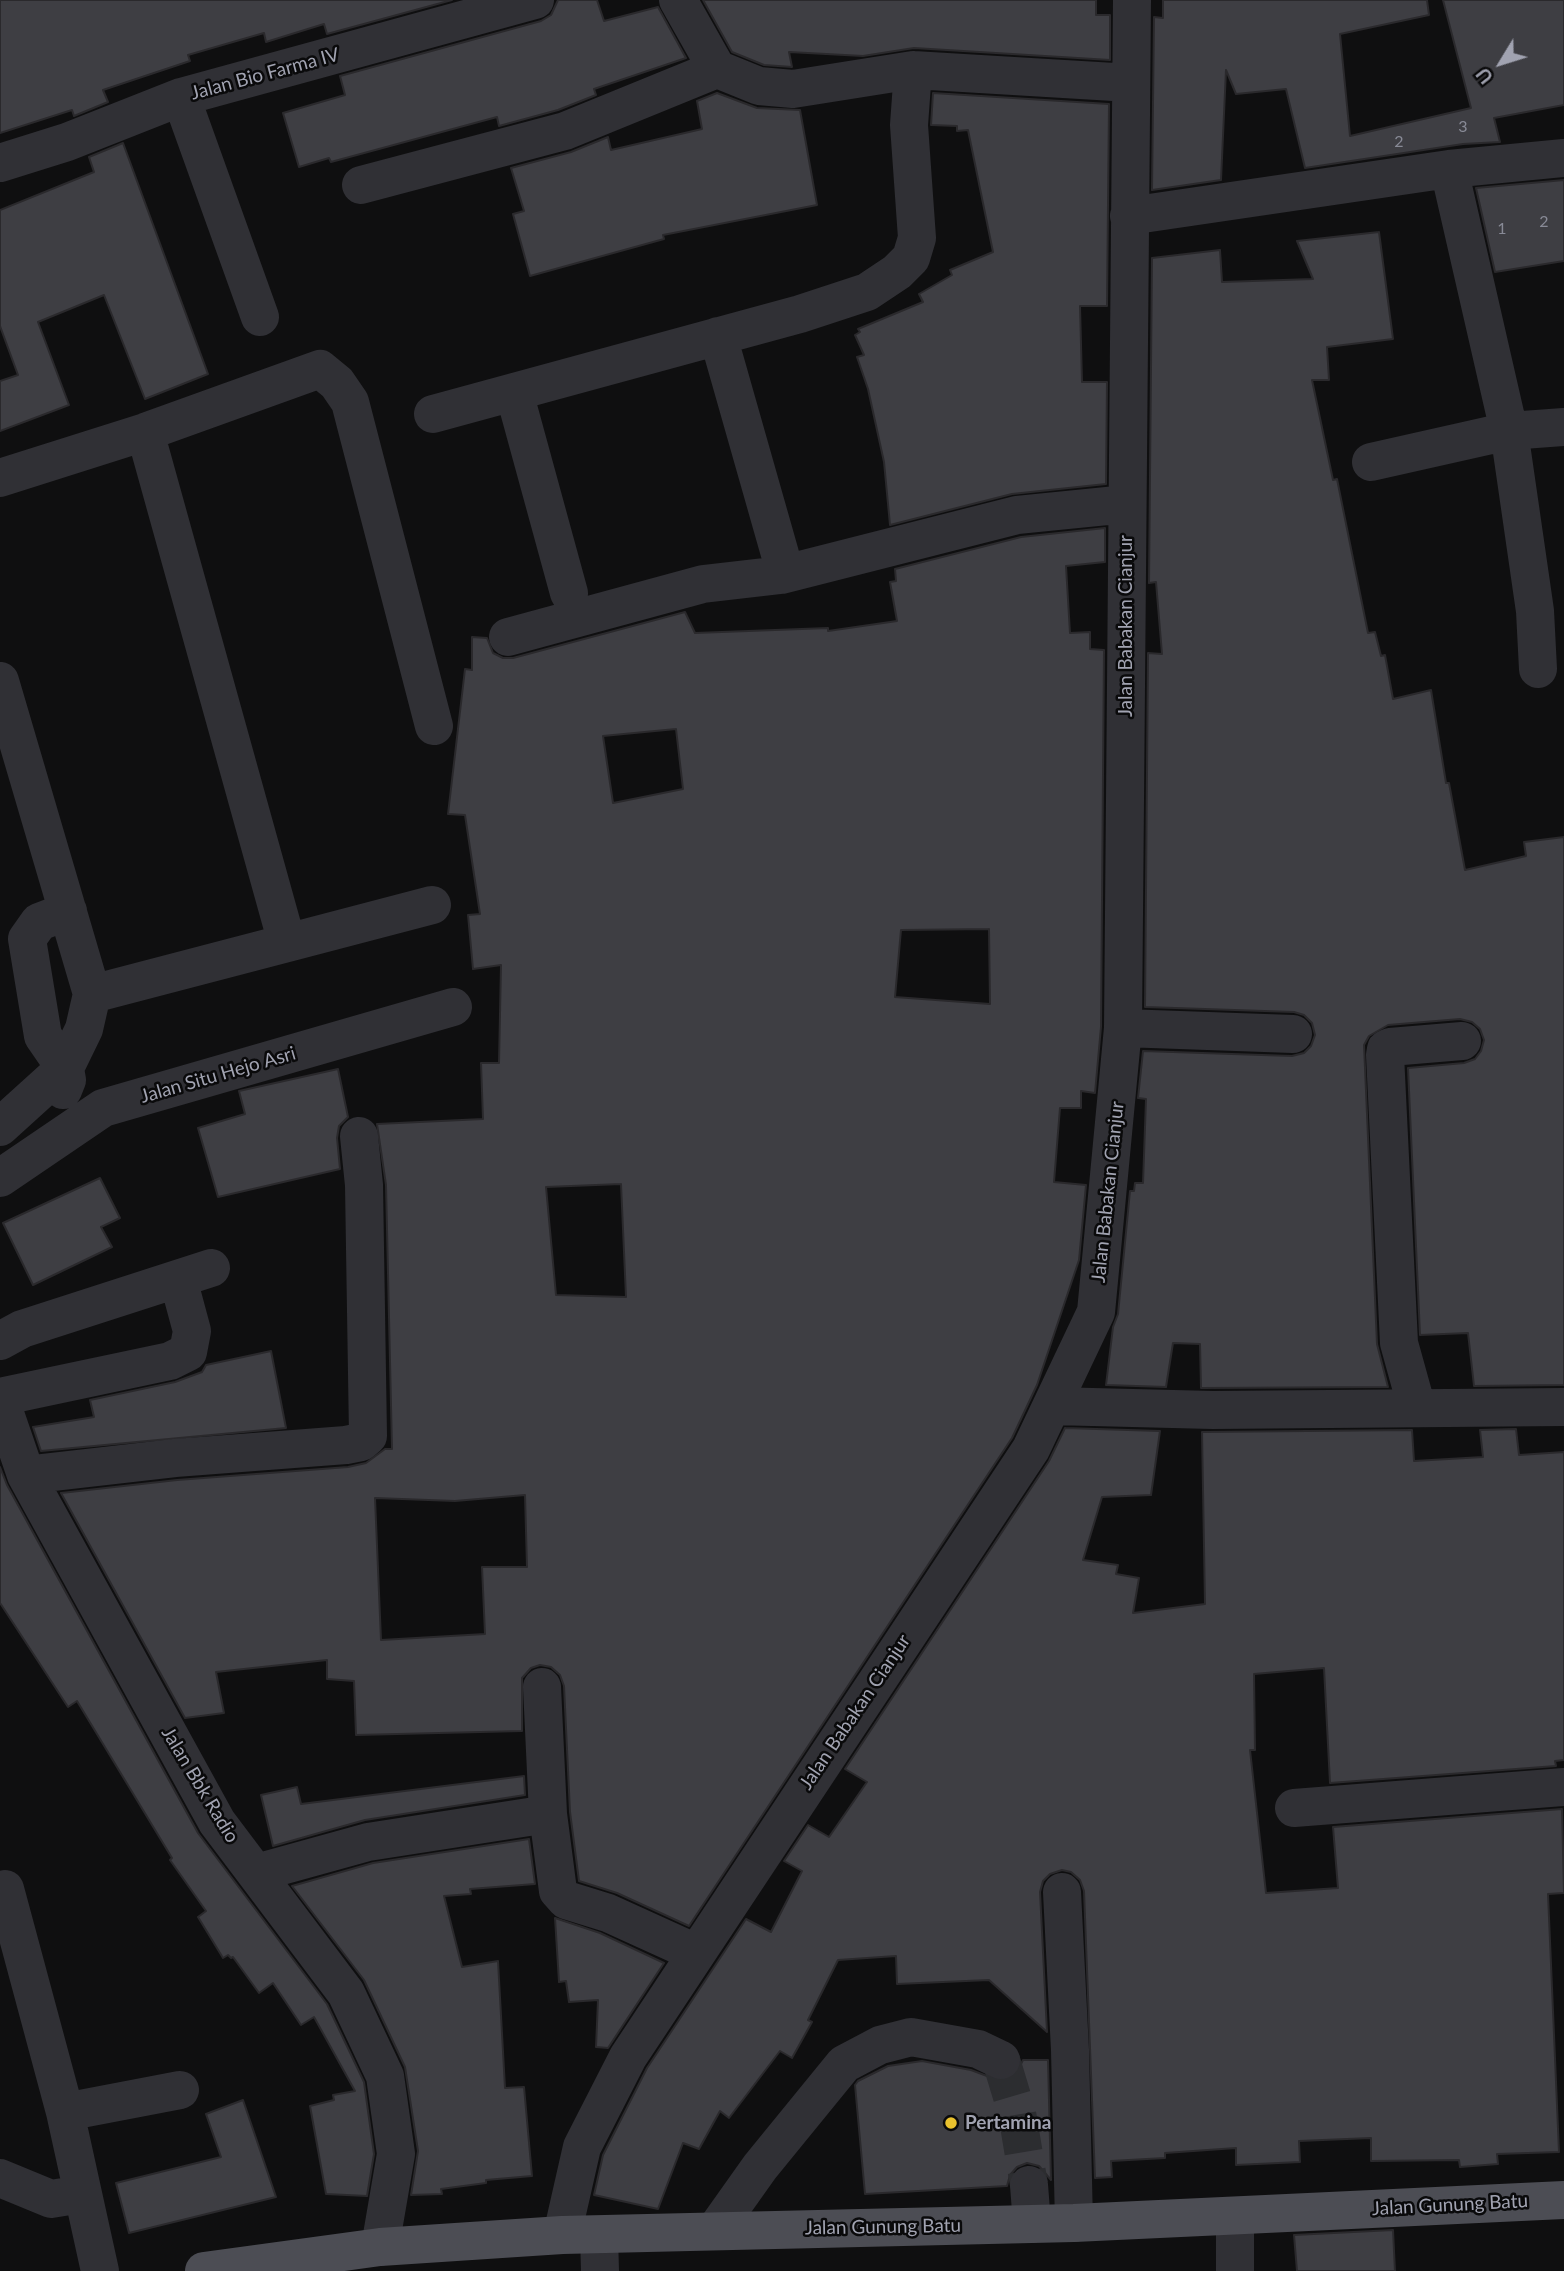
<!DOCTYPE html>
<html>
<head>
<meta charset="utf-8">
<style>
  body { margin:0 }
  #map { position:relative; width:1564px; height:2271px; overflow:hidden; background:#0f0f10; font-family:Lato,sans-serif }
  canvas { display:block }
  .north { position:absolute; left:1466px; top:28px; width:70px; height:70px; -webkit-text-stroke:5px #0a0a0b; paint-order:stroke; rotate:232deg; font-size:19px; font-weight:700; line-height:28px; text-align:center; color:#a1a3b1 }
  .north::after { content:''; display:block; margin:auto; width:24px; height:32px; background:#a1a3b1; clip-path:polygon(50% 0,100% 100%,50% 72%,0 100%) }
</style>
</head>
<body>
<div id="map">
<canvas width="1564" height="2271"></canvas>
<div class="north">U</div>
</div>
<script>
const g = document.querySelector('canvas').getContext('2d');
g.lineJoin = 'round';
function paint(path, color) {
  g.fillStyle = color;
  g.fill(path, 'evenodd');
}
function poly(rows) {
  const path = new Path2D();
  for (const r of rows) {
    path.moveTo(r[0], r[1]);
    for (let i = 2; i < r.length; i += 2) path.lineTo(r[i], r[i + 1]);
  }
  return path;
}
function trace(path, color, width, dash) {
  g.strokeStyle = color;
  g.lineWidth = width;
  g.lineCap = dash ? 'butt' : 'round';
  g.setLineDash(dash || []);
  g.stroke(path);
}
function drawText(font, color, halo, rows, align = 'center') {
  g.font = font + ' Lato,sans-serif';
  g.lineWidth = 5;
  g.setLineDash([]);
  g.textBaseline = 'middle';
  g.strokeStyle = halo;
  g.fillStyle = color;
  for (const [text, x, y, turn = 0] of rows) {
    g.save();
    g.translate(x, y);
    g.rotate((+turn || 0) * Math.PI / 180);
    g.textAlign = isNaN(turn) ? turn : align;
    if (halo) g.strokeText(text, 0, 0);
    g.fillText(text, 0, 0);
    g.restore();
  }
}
const building = poly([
  [0,0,452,0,327,34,324,24,266,42,264,33,188,55,190,61,103,90,108,102,74,116,72,110,0,133,0,0],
  [558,0,597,0,604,21,658,7,686,58,594,89,596,95,558,110,499,126,497,117,331,162,329,158,299,167,283,113,345,95,340,76,541,21,551,15,558,0],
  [703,0,1096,0,1096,15,1110,15,1110,60,914,48,863,56,789,52,792,67,764,65,732,52,703,0],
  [1163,0,1427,0,1429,15,1340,34,1350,136,1471,108,1443,0,1564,0,1564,105,1494,118,1500,142,1463,144,1305,168,1286,89,1236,94,1226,70,1221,180,1152,190,1154,17,1163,18,1163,0],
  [717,93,757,108,800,110,817,205,663,235,664,239,530,276,513,214,524,211,511,168,571,152,608,137,611,150,702,129,697,101,717,93],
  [933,93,1109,104,1107,306,1080,306,1082,382,1107,382,1106,484,1012,494,890,525,884,462,868,389,857,357,864,355,855,335,860,332,858,329,923,302,919,294,952,275,950,270,993,252,968,130,957,131,957,126,931,125,933,93],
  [123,143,208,374,145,399,104,295,38,322,69,405,0,431,0,381,18,375,0,326,0,210,94,172,89,157,123,143],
  [1564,180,1564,261,1495,272,1476,188,1564,180],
  [1379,232,1393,339,1327,347,1329,380,1312,380,1333,480,1337,479,1368,633,1375,632,1381,656,1385,655,1393,699,1431,690,1446,783,1449,783,1465,870,1526,856,1524,842,1564,837,1564,1385,1474,1386,1468,1333,1420,1335,1408,1068,1464,1063,1475,1059,1481,1051,1484,1040,1480,1029,1472,1022,1460,1019,1388,1025,1369,1036,1364,1045,1377,1344,1388,1387,1201,1388,1200,1344,1173,1343,1166,1387,1106,1385,1113,1327,1118,1314,1130,1191,1134,1191,1135,1183,1143,1183,1146,1099,1138,1098,1143,1051,1292,1056,1304,1053,1311,1046,1315,1035,1312,1023,1304,1015,1294,1012,1145,1007,1148,653,1162,654,1156,582,1149,583,1152,258,1220,250,1222,282,1313,279,1297,241,1379,232],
  [1105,528,1105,562,1066,566,1070,633,1090,632,1090,649,1104,650,1101,1027,1095,1093,1081,1091,1081,1108,1060,1108,1054,1182,1086,1185,1079,1260,1037,1385,1012,1438,689,1926,617,1893,579,1881,570,1812,564,1686,560,1675,551,1667,540,1665,531,1668,522,1678,522,1731,356,1735,354,1681,327,1679,327,1660,216,1672,224,1713,185,1718,61,1493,177,1480,348,1467,366,1463,385,1449,392,1449,386,1185,377,1124,483,1119,481,1063,499,1063,501,965,473,969,468,915,480,914,465,815,448,814,465,669,472,670,472,637,487,638,493,653,503,658,513,658,685,612,695,633,828,628,828,631,897,621,890,582,896,581,895,569,1021,537,1105,528],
  [676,729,683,789,613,803,603,736,676,729],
  [989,929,990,1004,895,997,901,930,989,929],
  [621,1184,626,1297,556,1295,546,1187,621,1184],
  [525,1495,527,1567,482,1567,485,1634,381,1640,375,1498,455,1501,525,1495],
  [338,1069,348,1117,339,1126,337,1138,340,1169,218,1197,198,1128,245,1114,239,1091,338,1069],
  [100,1178,120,1218,101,1227,112,1247,33,1285,3,1223,100,1178],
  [271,1351,286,1428,41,1451,33,1427,94,1417,90,1400,175,1382,202,1372,206,1365,271,1351],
  [1065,1428,1160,1431,1151,1495,1102,1497,1083,1560,1118,1565,1116,1574,1139,1578,1133,1613,1205,1604,1202,1432,1412,1430,1414,1461,1483,1457,1480,1430,1516,1429,1519,1455,1564,1452,1564,1760,1555,1761,1556,1766,1330,1783,1324,1668,1254,1674,1255,1750,1250,1750,1266,1893,1338,1888,1333,1827,1562,1809,1564,1893,1548,1894,1559,2152,1497,2154,1498,2164,1460,2167,1459,2160,1371,2161,1371,2138,1299,2141,1300,2162,1236,2165,1236,2148,1165,2153,1165,2158,1111,2161,1112,2177,1095,2178,1084,1891,1080,1880,1071,1872,1062,1870,1050,1874,1043,1881,1040,1892,1047,2032,989,1980,897,1984,896,1956,838,1960,808,2020,812,2022,792,2058,780,2051,729,2118,720,2111,699,2149,683,2143,658,2209,594,2195,603,2155,647,2068,746,1919,771,1932,802,1871,784,1861,808,1825,829,1837,867,1782,845,1769,1049,1461,1065,1428],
  [0,1467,7,1485,198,1833,327,2004,364,2082,374,2154,367,2196,326,2194,310,2106,334,2100,333,2095,355,2091,314,2017,301,2025,273,1983,259,1993,233,1957,231,1958,228,1955,223,1958,198,1917,206,1911,170,1860,172,1858,77,1701,68,1707,0,1603,0,1467],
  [524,1776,525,1795,365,1820,273,1846,261,1795,297,1787,301,1804,524,1776],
  [529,1839,535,1884,470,1889,471,1894,444,1896,462,1967,498,1961,505,2088,524,2087,532,2176,486,2180,486,2183,441,2189,442,2194,411,2195,418,2151,405,2067,364,1980,292,1886,373,1863,529,1839],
  [555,1918,600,1933,664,1963,608,2048,596,2047,598,2000,569,2002,566,1981,559,1982,555,1918],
  [1023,2060,1048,2060,1051,2180,1039,2166,1027,2163,1017,2167,1010,2175,1007,2186,865,2194,855,2085,858,2081,888,2066,922,2061,971,2070,1003,2082,1014,2078,1023,2060],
  [243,2100,276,2197,129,2233,116,2183,221,2157,206,2114,243,2100],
  [1393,2230,1395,2271,1297,2271,1294,2235,1393,2230]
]);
const minorTunnel = poly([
  [1001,2060,1017,2113,1029,2185]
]);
const minor = poly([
  [678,0,717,69,759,86,793,89,913,70,1131,83],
  [181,97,260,317],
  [0,163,67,142,181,97,535,0],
  [1449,169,1509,431,1535,611,1538,669],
  [361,185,565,131,717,69],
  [1129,216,1449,169,1564,158],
  [718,336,780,554],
  [514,392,569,593],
  [433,414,800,314,867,292,897,272,911,258,917,238,909,125,913,70],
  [145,432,287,943,432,905],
  [1371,462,1509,431,1564,427],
  [0,478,145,432,320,369,337,383,350,402,434,726],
  [508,637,703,584,781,575,1017,515,1127,504],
  [0,681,92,994,84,1029,65,1068,0,1127],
  [92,994,287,943],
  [1123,1028,1293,1034],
  [63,1090,67,1080,65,1068,43,1036,27,939,39,922,68,911],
  [0,1178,103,1108,453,1007],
  [0,1341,22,1329,211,1268],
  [0,1397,170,1361,188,1352,192,1331,178,1279],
  [0,1399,26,1475,217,1822,346,1993,385,2076,396,2154,380,2247],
  [1052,1406,1213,1410,1564,1407],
  [1417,1408,1399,1343,1385,1055,1386,1049,1390,1047,1462,1041],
  [26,1475,175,1458,346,1445,361,1442,368,1436,364,1185,359,1136],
  [542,1687,548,1814,558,1891,566,1900,608,1913,696,1953],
  [1294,1808,1564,1787],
  [256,1873,368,1842,548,1814],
  [5,1889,65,2112,100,2271],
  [1062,1892,1070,2050,1074,2223],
  [65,2112,180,2090],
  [0,2178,51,2199,82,2194],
  [1029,2185,1032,2224],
  [1235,2216,1235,2271],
  [716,2229,760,2167,844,2064,880,2045,911,2037,978,2049,1001,2060],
  [562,2235,582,2147,628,2057,1031,1449,1096,1312,1123,1028,1132,0],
  [599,2235,600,2271]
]);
const major = poly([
  [204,2271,380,2247,562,2235,1074,2223,1564,2200]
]);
const markers = [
  [951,2123,7,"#eac22e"]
];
const numberNames = [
  ["3",1463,127],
  ["2",1399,142],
  ["2",1544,222],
  ["1",1502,229]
];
const streetNames = [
  ["Jalan Bio Farma IV",265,74,-15],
  ["Jalan Babakan Cianjur",1126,626,-90],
  ["Jalan Situ Hejo Asri",218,1075,-16],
  ["Jalan Babakan Cianjur",1108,1192,-84],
  ["Jalan Babakan Cianjur",855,1712,-56],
  ["Jalan Bbk Radio",200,1785,59],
  ["Jalan Gunung Batu",1450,2205,-3],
  ["Jalan Gunung Batu",883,2227,-1]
];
const poiNames = [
  ["Pertamina",965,2123]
];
paint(building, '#3e3e43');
trace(building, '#2a292c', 2);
trace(minorTunnel, '#2c2d30', 38, [38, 19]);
trace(minor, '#303035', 38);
trace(major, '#4c4d54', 38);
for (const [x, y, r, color] of markers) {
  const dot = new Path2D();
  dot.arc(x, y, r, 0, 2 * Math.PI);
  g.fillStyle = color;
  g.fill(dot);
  trace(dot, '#0a0a0b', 2.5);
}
drawText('16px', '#888a96', null, numberNames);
drawText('19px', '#a1a3b1', '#0a0a0b', streetNames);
drawText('bold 19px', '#a1a3b1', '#0a0a0b', poiNames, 'left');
</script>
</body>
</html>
